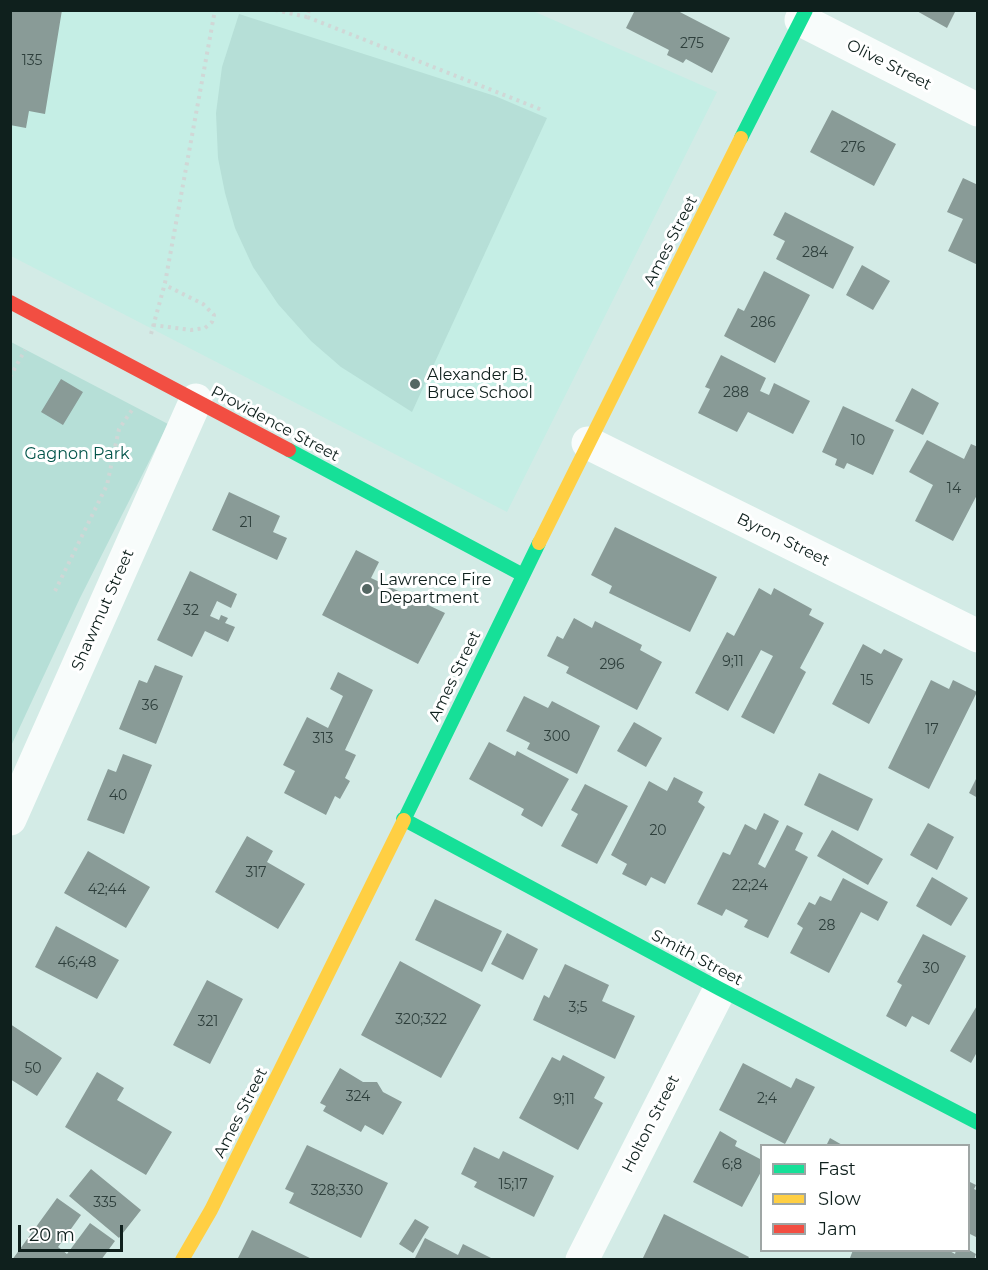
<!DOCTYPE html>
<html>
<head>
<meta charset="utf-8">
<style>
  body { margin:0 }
  #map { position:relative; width:988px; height:1270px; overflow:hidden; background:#d3ebe6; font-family:Montserrat,sans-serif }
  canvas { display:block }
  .frame { position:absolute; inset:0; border:12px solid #0f201d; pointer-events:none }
  .legend { position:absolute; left:760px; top:1144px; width:210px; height:108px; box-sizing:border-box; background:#fff; border:2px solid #9fa6a5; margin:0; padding:8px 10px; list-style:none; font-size:18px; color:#0f201d }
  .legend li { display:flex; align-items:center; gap:12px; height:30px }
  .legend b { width:30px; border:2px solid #9fa6a5 }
  .scale { position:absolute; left:18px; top:1225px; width:105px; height:27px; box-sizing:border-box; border:3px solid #0f201d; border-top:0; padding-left:8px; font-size:18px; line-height:21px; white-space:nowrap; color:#0f201d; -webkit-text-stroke:4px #fff; paint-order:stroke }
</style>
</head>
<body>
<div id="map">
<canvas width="988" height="1270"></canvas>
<div class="frame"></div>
<ul class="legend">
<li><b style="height:8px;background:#16e098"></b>Fast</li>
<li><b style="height:8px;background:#ffcf43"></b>Slow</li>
<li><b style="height:8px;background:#f24e42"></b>Jam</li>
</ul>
<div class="scale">20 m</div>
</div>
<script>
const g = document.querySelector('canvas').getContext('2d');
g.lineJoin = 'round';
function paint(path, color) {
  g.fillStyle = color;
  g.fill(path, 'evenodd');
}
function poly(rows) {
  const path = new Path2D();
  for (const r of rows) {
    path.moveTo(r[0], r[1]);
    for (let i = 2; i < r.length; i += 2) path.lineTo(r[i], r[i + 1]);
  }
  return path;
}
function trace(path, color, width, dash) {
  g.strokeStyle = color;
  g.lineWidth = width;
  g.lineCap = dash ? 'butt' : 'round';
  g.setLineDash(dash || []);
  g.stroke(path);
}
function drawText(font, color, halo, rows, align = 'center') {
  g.font = font + ' Montserrat,sans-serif';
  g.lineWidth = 6;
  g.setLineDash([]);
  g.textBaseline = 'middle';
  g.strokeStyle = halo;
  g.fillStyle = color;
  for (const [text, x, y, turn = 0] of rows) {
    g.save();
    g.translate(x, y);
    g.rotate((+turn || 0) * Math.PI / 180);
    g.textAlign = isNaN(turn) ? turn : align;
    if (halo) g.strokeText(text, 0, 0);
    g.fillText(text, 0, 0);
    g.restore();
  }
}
const built = poly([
  [10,11,533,11,717,92,507,512,11,256]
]);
const green = poly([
  [239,14,495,96,547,118,412,412,341,367,311,341,278,304,253,267,235,228,225,193,218,158,216,113,222,67],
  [11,342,168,424,80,598,11,746]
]);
const building = poly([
  [10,10,62,10,45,114,29,111,26,128,10,125],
  [635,10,676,10,730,38,712,73,686,59,683,63,667,55,669,50,626,28],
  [915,10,956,10,947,28],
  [832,110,896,144,874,186,810,152],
  [963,178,978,185,978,265,948,251,963,219,947,212],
  [785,212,854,247,833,289,776,259,785,241,773,235],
  [862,265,890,281,873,310,846,295],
  [764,271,810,295,775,363,724,336,738,308,744,311],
  [721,355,766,378,760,391,769,395,774,383,810,401,793,434,748,412,737,432,698,413,710,389,705,387],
  [61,379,83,392,63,425,41,412],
  [912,388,939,403,923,435,895,421],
  [843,406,894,430,873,475,847,463,844,469,835,465,837,459,822,452],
  [927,440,964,459,971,444,978,447,978,493,953,541,915,521,933,485,909,472],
  [229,492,280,516,273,532,287,538,277,560,212,530],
  [615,527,717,577,690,632,609,593,612,586,591,575],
  [356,550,379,562,371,578,445,613,418,664,322,615],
  [190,571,237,594,231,608,217,601,210,616,219,620,221,615,228,618,225,623,235,627,228,642,205,631,192,657,157,640],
  [759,588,771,595,774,588,812,609,809,615,824,623,800,668,806,672,774,734,741,717,773,656,761,650,728,711,695,693,727,632,734,636],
  [574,618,592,628,595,621,642,645,640,650,662,662,637,710,566,673,569,667,547,656,557,636,563,639],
  [863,644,881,654,884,649,903,659,869,724,832,704],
  [155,665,183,676,156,744,119,729,139,680,147,683],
  [338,672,373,690,345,750,356,755,345,778,350,781,340,799,335,796,326,815,284,793,295,771,283,765,307,717,328,728,343,696,330,689],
  [931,680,949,689,953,680,977,692,929,789,888,768],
  [524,696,548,708,552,701,600,726,577,774,527,749,530,743,506,731],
  [634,722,662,738,646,767,617,751],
  [489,742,515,756,517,751,569,779,542,827,521,815,524,809,469,779],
  [123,754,152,765,124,834,87,820,108,769,116,772],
  [819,773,873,799,858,831,804,805],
  [978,775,978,798,969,793],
  [674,777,703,792,698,802,705,807,665,884,651,877,646,886,622,874,627,864,611,855,649,781,667,791],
  [585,784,628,806,597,864,561,846,578,814,571,810],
  [764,813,779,821,758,864,765,868,787,825,803,833,795,850,808,857,768,938,744,927,748,920,726,909,722,916,697,904,723,852,730,855,745,824,756,830],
  [928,823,954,837,937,870,910,855],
  [832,830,883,859,868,885,817,856],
  [247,836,273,851,267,862,305,884,278,929,215,892],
  [88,851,150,887,126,928,64,893],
  [932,877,968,898,951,926,916,906],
  [843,878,888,902,878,921,861,912,829,973,790,953,803,928,797,924,809,902,815,905,820,896,831,901],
  [435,899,502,931,482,972,415,940],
  [56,926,119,960,97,999,35,967],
  [507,933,538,949,523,980,491,964],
  [923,934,966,956,929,1025,912,1016,906,1027,886,1016,902,985,897,982],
  [400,961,481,1005,441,1078,361,1035],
  [565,964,609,985,602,1001,635,1016,615,1059,533,1020,544,995,549,998],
  [207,980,243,999,210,1064,173,1045],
  [978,1004,978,1055,976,1054,971,1063,950,1051],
  [10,1024,62,1058,37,1096,10,1079],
  [563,1055,605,1077,594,1098,603,1103,578,1150,519,1118,552,1057,560,1061],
  [743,1063,791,1088,796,1078,815,1087,785,1144,719,1110],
  [340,1068,363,1082,377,1082,383,1092,402,1102,383,1135,365,1125,361,1132,323,1111,326,1106,320,1103],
  [97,1072,124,1088,117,1100,172,1132,146,1175,65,1127],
  [720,1131,737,1141,735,1146,762,1160,762,1170,742,1207,693,1182],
  [830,1138,844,1146,826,1146],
  [307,1145,388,1183,361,1238,289,1203,294,1193,285,1189],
  [474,1147,499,1159,503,1151,554,1176,534,1217,474,1187,477,1182,461,1174],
  [91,1169,141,1210,119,1238,69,1196],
  [968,1181,976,1185,974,1189,978,1191,976,1237,968,1233],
  [57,1198,81,1215,58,1247,67,1254,90,1223,115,1241,101,1260,12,1260],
  [664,1214,749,1257,747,1260,642,1260],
  [415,1219,429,1227,413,1253,399,1244],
  [252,1230,314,1260,237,1260],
  [425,1238,458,1255,463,1244,491,1258,490,1260,414,1260],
  [853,1250,948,1250,955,1254,956,1250,969,1250,976,1254,974,1260,853,1260,850,1258]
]);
const path = poly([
  [275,10,307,17],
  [309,10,307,17,542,110],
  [153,325,191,330,205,328,212,322,214,315,203,304,165,285],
  [151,334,165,283,215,10],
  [10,377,25,350],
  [55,591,107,485,119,429,134,407]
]);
const street = poly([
  [801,20,978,110],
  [588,443,978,636],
  [10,819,196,400],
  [582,1260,720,989]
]);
const fast = poly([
  [741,138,806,10],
  [289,450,523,575],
  [403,819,720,989,978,1123],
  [404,820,539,543]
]);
const slow = poly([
  [539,543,741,138],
  [182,1260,211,1210,404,820]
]);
const jam = poly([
  [10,302,289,450]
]);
const markers = [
  [415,384,6,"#546763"],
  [367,589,6,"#546763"]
];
const numberNames = [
  ["275",692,44],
  ["135",32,61],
  ["276",853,148],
  ["284",815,253],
  ["286",763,323],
  ["288",736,393],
  ["10",858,441],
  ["14",954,489],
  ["21",246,523],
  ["32",191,611],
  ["9;11",733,662],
  ["296",612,665],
  ["15",867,681],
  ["36",150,706],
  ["17",932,730],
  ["300",557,737],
  ["313",323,739],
  ["40",118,796],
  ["20",658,831],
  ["317",256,873],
  ["22;24",750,886],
  ["42;44",107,890],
  ["28",827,926],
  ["46;48",77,963],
  ["30",931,969],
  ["3;5",578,1008],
  ["320;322",421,1020],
  ["321",208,1022],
  ["50",33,1069],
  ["324",358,1097],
  ["2;4",767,1099],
  ["9;11",564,1100],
  ["6;8",732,1165],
  ["15;17",513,1185],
  ["328;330",337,1191],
  ["335",105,1203]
];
const streetNames = [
  ["Olive Street",889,65,27],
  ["Ames Street",671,241,-63],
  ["Providence Street",275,424,28],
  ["Byron Street",783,540,26],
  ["Shawmut Street",103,610,-66],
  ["Ames Street",455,676,-64],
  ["Smith Street",697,958,28],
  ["Ames Street",241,1113,-63],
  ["Holton Street",651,1124,-63]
];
const poiNames = [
  ["Alexander B.",427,375],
  ["Bruce School",427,393],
  ["Lawrence Fire",379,580],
  ["Department",379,598]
];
const parkNames = [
  ["Gagnon Park",77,454]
];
paint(built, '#c5eee5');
paint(green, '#b6dfd7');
paint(building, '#899b97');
trace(path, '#d0d7d6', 4, [3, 4.5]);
trace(street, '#f8fcfb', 33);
trace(fast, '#16e098', 14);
trace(slow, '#ffcf43', 14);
trace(jam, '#f24e42', 14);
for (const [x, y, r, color] of markers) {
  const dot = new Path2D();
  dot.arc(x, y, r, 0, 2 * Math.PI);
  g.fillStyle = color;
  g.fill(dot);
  trace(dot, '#fff', 2);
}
drawText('14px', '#2e3f3c', null, numberNames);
drawText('16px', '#0f201d', '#fff', streetNames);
drawText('16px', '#0f201d', '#fff', poiNames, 'left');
drawText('16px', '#04554b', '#fff', parkNames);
</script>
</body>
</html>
